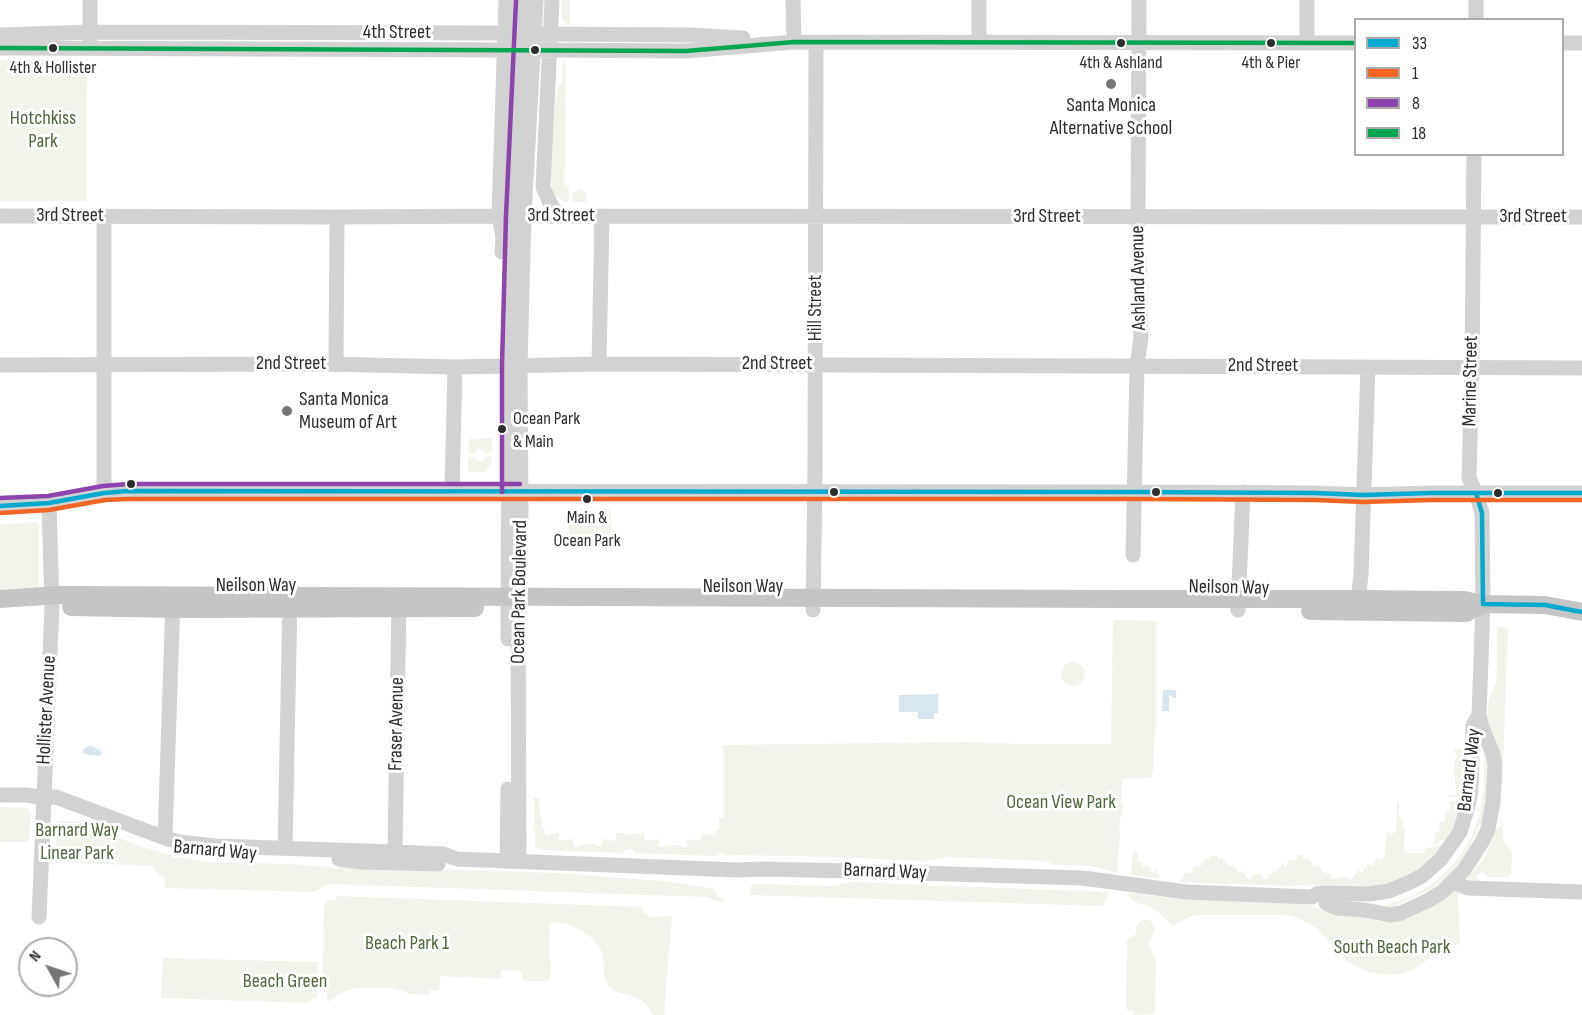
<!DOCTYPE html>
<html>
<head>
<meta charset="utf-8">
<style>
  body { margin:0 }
  #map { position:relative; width:1582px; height:1015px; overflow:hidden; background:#fff; font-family:"Sofia Sans Condensed",sans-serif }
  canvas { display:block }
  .legend { position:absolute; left:1354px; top:18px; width:210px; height:138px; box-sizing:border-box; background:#fff; border:2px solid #ababab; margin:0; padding:8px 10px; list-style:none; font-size:18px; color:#2d2d2d }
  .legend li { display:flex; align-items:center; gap:12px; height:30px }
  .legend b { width:30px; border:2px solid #ababab }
  .north { position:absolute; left:18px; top:937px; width:60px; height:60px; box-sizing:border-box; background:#fff; border:2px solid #ababab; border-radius:50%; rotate:310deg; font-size:16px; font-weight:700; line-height:24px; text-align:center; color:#2d2d2d }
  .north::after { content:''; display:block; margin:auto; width:21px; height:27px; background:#767676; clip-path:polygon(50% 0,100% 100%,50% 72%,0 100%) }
</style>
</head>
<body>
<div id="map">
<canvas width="1582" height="1015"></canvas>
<ul class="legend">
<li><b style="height:8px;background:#00a9ce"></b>33</li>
<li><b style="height:8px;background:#f26522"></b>1</li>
<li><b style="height:8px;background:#8e44ad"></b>8</li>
<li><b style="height:8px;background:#00a651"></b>18</li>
</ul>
<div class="north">N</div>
</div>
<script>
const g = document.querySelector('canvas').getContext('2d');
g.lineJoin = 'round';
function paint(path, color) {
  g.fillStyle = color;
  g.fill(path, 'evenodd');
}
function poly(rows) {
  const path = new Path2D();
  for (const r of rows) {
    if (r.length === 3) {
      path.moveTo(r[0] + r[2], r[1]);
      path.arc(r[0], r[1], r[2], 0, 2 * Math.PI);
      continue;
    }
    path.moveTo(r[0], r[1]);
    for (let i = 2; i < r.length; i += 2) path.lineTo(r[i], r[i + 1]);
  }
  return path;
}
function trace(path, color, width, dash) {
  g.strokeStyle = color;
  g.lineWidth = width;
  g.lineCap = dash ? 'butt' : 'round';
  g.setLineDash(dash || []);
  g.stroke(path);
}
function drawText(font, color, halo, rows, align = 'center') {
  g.font = font + ' "Sofia Sans Condensed",sans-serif';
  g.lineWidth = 6;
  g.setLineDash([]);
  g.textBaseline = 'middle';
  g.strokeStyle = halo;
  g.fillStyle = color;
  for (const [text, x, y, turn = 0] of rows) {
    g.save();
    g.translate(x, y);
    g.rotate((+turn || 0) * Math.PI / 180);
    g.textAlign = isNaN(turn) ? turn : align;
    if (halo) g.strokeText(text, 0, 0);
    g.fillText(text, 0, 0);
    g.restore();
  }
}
const green = poly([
  [562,0,570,0,570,25,567,24,562,19],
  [0,60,87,60,86,201,0,201],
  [566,60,565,185,569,186,569,201,565,202,554,195,552,188,551,170,555,105,558,89,562,81,562,64],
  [580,189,586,193,587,202,572,202,572,193],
  [492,438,492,453,485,453,483,450,479,449,473,453,468,453,469,439],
  [468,457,473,457,478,461,482,461,485,457,492,457,491,465,484,472,468,472],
  [569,510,611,511,611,538,606,546,569,546],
  [37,523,39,525,39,585,38,588,0,591,0,524],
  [1113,620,1157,621,1157,728,1155,729,1153,770,1151,778,1122,779,1121,802,1124,805,1119,824,1120,831,1117,873,1091,866,1054,865,1046,861,946,857,927,861,797,856,723,855,722,852,716,856,635,853,632,849,627,849,622,853,543,850,539,849,535,845,534,798,539,798,540,817,542,817,542,829,545,830,545,835,559,833,559,841,573,839,574,847,579,847,580,845,595,844,595,846,602,846,602,839,616,841,616,833,624,833,624,835,644,833,645,841,659,839,659,847,665,847,666,845,681,845,681,847,687,847,687,839,701,841,701,834,716,835,716,830,719,830,719,818,723,818,723,745,965,742,1020,744,1111,744],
  [1497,627,1508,627,1503,766,1500,753,1488,726,1487,718,1489,700,1494,687,1497,675],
  [1073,674,12],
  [1484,747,1488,754,1487,798,1483,819,1467,852,1452,872,1434,887,1400,904,1391,907,1380,907,1407,898,1431,885,1450,868,1462,853,1472,836,1480,813,1484,787],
  [1454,749,1466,749,1464,792,1460,796,1455,797,1449,797,1449,795,1454,796,1456,793,1457,786,1455,786,1455,775,1453,774,1454,769,1455,769,1454,759,1456,759,1456,752,1454,751],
  [1450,801,1457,801,1461,805,1454,829,1447,839,1442,840,1437,844,1433,845,1433,842,1435,842,1435,835,1434,833,1438,833,1438,831,1440,831,1439,822,1443,822,1445,820,1445,811,1449,811,1450,809],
  [1397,802,1399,803,1399,815,1403,821,1403,827,1406,828,1404,831,1405,843,1404,843,1404,850,1405,853,1425,853,1425,848,1437,847,1444,842,1446,844,1419,870,1389,883,1372,886,1296,885,1296,886,1178,882,1179,880,1183,878,1184,874,1186,872,1190,873,1193,872,1193,868,1201,866,1203,861,1205,861,1205,857,1209,860,1212,856,1217,856,1219,860,1223,857,1223,861,1226,861,1228,866,1230,866,1233,864,1233,867,1236,867,1238,873,1243,870,1243,874,1245,874,1248,880,1251,879,1253,875,1262,875,1263,878,1267,880,1269,878,1267,875,1272,874,1272,870,1273,872,1276,873,1277,869,1281,868,1281,864,1283,863,1284,866,1287,866,1288,861,1297,859,1298,855,1303,855,1303,858,1305,860,1309,857,1309,861,1312,861,1313,866,1319,866,1319,867,1322,868,1322,872,1331,874,1331,878,1334,880,1338,877,1348,877,1349,879,1352,880,1355,874,1357,873,1357,870,1363,873,1364,868,1367,868,1367,864,1373,866,1376,857,1381,860,1385,855,1387,831,1391,835,1396,831],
  [0,807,29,808,28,812,31,814,29,840,26,842,0,842],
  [61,821,77,821,139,846,170,855,174,858,179,857,207,862,289,864,334,868,338,868,338,865,362,867,558,873,674,882,714,889,718,897,725,899,723,903,706,897,332,884,324,886,315,892,165,888,164,877,159,875,152,866,55,862,57,822],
  [1503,824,1503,841,1512,852,1511,875,1507,877,1488,877,1482,872,1476,877,1482,884,1472,883,1467,879,1484,858,1496,829],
  [1133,852,1138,853,1138,862,1141,862,1142,866,1145,867,1147,864,1147,867,1150,867,1151,871,1153,873,1157,869,1157,873,1159,874,1159,879,1131,875],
  [851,882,1106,892,1109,894,1103,906,749,895,751,886,755,884,831,886],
  [1454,889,1458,893,1460,944,1444,947,1437,951,1422,964,1412,970,1401,974,1389,975,1368,972,1353,965,1341,956,1322,934,1314,926,1296,917,1284,915,1198,915,1188,917,1173,926,1158,912,1150,907,1135,902,1127,894,1132,893,1176,899,1301,903,1309,905,1323,910,1369,915,1377,921,1385,922,1395,921],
  [336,896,642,907,643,907,643,912,650,917,672,916,664,1013,666,1015,653,1015,646,1004,638,998,614,991,610,988,604,977,603,955,600,948,592,938,574,926,563,923,550,922,549,957,551,962,550,981,522,981,522,971,501,970,500,979,440,976,439,991,430,990,429,995,410,994,395,988,356,988,342,992,328,1002,327,1001,327,992,322,991,324,905,328,900,336,901],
  [1144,920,1149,920,1152,922,1155,927,1154,933,1148,944,1156,958,1155,1014,1133,1015,1134,1011,1127,1010,1126,1007,1127,940,1136,934,1136,927,1139,922],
  [163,958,318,962,317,997,307,1003,161,998]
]);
const water = poly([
  [1163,690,1176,690,1176,698,1173,698,1172,695,1169,696,1169,711,1162,711],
  [938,694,938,713,934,713,934,719,918,719,918,712,899,712,899,695],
  [92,746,100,750,102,754,99,756,88,755,84,753,83,750,86,747]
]);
const minor = poly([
  [552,0,543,187,552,207,561,216],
  [793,0,794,42],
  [979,0,979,42],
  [1476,20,1476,0],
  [542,34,690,35,743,38],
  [0,35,90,32,514,33],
  [90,42,90,0],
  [1307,43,1307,0],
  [1562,43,1582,43],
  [0,48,511,50],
  [541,50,686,51,794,42,1356,43],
  [1474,154,1472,366,1469,478,1476,493,1482,513,1483,604,1479,715,1481,724],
  [0,216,337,217,499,216],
  [513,216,1582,217],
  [502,252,503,237,499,216,506,0],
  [599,364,602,216],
  [0,365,327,364,455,367,599,364,1582,368],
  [336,365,337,217],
  [452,490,455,367],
  [104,493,104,216],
  [0,506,49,503,104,493,128,491,1136,492,1315,493,1363,495,1431,493,1582,493],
  [1133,555,1137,366,1141,337,1138,217,1139,0],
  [1357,609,1361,575,1368,367],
  [813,610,815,475,816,42],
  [1238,610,1243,492],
  [508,639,509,365,513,216,524,0],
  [0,795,27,795,44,798,56,797,165,838,179,842,215,846,395,852,443,854,457,859,737,870,762,869,851,871,1083,878,1186,892,1312,897,1317,894,1324,893,1368,894,1389,891,1408,883,1422,876,1441,859,1460,832,1468,806,1471,790,1473,725,1479,715],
  [165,838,173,598],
  [285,848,290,599],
  [395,852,399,597],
  [339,859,362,862,438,864],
  [507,861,508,789],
  [519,861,518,619,521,512,520,364,524,216,536,0],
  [1456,879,1460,885,1468,888,1582,892],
  [1326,903,1337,908,1365,910,1390,915,1401,913,1427,901,1442,892,1464,870,1482,842,1488,829,1493,802,1495,765,1493,754,1481,725],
  [39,917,52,606,49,503]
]);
const major = poly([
  [0,599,60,595,1123,599,1358,599,1464,600,1483,604,1545,605,1582,612],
  [71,607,173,609,475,608],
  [1310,611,1466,613,1483,604]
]);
const minorBridge = poly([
  [514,33,542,34],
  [511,50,541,50]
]);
const bus1 = poly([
  [1476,493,1482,513,1483,604,1545,605,1582,612],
  [0,506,49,503,104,493,128,491,1136,492,1315,493,1363,495,1431,493,1582,493]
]);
const bus2 = poly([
  [0,513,49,510,105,500,128,499,1136,499,1315,500,1363,502,1431,500,1582,500]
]);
const bus3 = poly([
  [502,492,502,365,506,216,516,0],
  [0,498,48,496,103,486,128,484,520,484]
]);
const bus4 = poly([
  [0,48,686,51,794,42,1356,43]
]);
const markers = [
  [1121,43,5,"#2d2d2d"],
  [1271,43,5,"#2d2d2d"],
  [53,48,5,"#2d2d2d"],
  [535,50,5,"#2d2d2d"],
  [1111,84,6,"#767676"],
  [287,411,6,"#767676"],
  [502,429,5,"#2d2d2d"],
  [131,484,5,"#2d2d2d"],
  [834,492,5,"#2d2d2d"],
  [1156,492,5,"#2d2d2d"],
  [1498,493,5,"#2d2d2d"],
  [587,499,5,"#2d2d2d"]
];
const busNames = [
  ["4th & Ashland",1121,63],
  ["4th & Pier",1271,63],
  ["4th & Hollister",53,68],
  ["Ocean Park",513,419,"left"],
  ["& Main",513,442,"left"],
  ["Main &",587,518],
  ["Ocean Park",587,541]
];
const streetNames = [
  ["4th Street",397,33],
  ["3rd Street",70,216],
  ["3rd Street",561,216],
  ["3rd Street",1047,217],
  ["3rd Street",1533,217],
  ["Ashland Avenue",1139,278,-91],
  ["Hill Street",816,308,-90],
  ["2nd Street",291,364],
  ["2nd Street",777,364],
  ["2nd Street",1263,366],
  ["Marine Street",1471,381,-89],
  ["Neilson Way",256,586],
  ["Neilson Way",743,587],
  ["Neilson Way",1229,588,1],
  ["Ocean Park Boulevard",520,592,-89],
  ["Hollister Avenue",47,710,-87],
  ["Fraser Avenue",397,724,-89],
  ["Barnard Way",1470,770,-83],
  ["Barnard Way",215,851,5],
  ["Barnard Way",885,872,2]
];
const poiNames = [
  ["Santa Monica",1111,106],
  ["Alternative School",1111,129],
  ["Santa Monica",299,400,"left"],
  ["Museum of Art",299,423,"left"]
];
const parkNames = [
  ["Hotchkiss",43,119],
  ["Park",43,142],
  ["Ocean View Park",1061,803],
  ["Barnard Way",77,831],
  ["Linear Park",77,854],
  ["Beach Park 1",407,944],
  ["South Beach Park",1392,948],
  ["Beach Green",285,982]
];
paint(green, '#f0f4eb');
paint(water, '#d8e6f0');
trace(minor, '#d2d2d2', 15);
trace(major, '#c5c5c5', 18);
trace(minorBridge, '#d2d2d2', 15);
trace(bus1, '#00a9ce', 4.5);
trace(bus2, '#f26522', 4.5);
trace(bus3, '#8e44ad', 4.5);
trace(bus4, '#00a651', 4.5);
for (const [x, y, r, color] of markers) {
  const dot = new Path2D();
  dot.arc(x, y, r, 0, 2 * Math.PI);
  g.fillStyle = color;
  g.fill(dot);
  trace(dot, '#fff', 2);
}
drawText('18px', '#2d2d2d', '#fff', busNames);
drawText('20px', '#2d2d2d', '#fff', streetNames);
drawText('20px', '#2d2d2d', '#fff', poiNames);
drawText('20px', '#4e683c', '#fff', parkNames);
</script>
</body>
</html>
